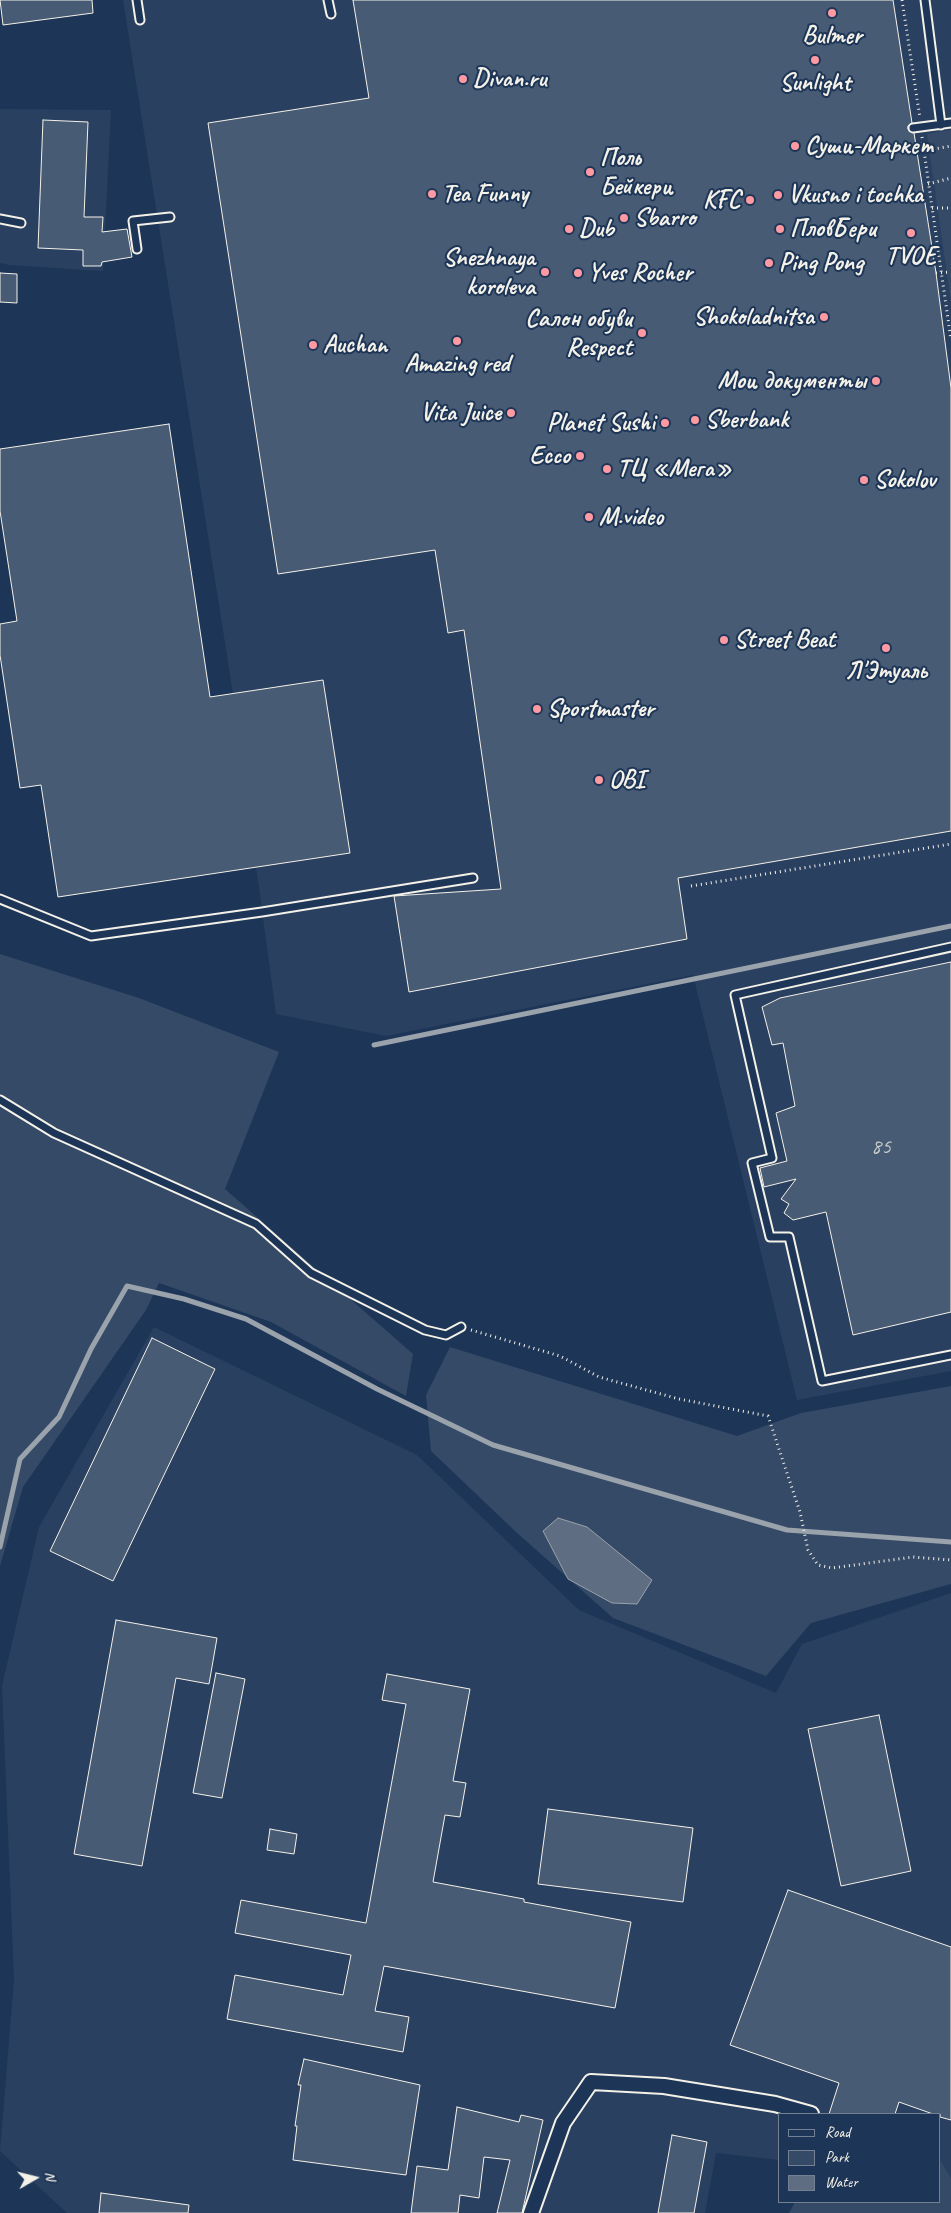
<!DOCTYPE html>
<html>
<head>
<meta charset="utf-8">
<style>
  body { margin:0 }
  #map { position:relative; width:951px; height:2213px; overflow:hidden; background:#1d3557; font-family:Caveat,sans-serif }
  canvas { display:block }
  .legend { position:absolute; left:778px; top:2113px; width:162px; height:90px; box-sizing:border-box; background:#1d3557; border:1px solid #738091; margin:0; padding:6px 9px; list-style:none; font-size:15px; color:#f4f1e8 }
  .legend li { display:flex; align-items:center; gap:10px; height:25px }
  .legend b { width:25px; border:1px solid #738091 }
  .north { position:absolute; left:10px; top:2153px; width:50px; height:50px; -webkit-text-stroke:4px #1d3557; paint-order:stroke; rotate:82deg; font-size:14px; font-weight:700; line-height:20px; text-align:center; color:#f4f1e8 }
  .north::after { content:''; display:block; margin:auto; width:18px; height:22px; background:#f4f1e8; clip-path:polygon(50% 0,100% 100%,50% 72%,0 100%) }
</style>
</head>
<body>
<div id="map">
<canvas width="951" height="2213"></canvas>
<ul class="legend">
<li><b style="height:6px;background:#1d3557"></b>Road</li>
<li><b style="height:14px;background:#354a67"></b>Park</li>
<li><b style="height:14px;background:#5e6d82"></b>Water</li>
</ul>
<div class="north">N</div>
</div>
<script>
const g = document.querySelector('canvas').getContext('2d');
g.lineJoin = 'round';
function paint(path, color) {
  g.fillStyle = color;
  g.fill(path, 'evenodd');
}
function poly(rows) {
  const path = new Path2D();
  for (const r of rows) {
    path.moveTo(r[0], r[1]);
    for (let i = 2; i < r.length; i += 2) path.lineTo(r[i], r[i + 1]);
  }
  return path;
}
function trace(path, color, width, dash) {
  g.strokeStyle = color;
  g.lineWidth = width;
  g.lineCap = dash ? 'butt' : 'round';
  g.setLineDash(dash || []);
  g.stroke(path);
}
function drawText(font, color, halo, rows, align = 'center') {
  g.font = font + ' Caveat,sans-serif';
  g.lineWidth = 4;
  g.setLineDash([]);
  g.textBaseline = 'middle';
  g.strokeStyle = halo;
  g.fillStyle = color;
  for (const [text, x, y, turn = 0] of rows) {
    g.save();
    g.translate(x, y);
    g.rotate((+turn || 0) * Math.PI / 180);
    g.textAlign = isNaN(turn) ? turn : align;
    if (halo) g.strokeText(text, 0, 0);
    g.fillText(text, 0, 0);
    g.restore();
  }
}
const built = poly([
  [123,0,951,0,951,1371,797,1400,693,975,386,1036,276,1014,232,687],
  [0,109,111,110,103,271,9,265,0,263],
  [154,1327,417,1455,579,1610,776,1693,802,1644,951,1593,951,2213,940,2202,940,2114,780,2114,780,2160,716,2153,705,2213,67,2213,0,2151,14,1980,2,1686,39,1527]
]);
const green = poly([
  [951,130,951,302,927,134],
  [0,954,139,998,279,1052,225,1189,413,1354,406,1396,271,1322,159,1283,146,1310,23,1487,0,1566],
  [450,1347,737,1436,801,1413,951,1386,951,1584,811,1623,766,1676,613,1618,516,1532,431,1451,426,1395],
  [940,2160,951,2178,951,2213,789,2213,795,2202,940,2202]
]);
const water = poly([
  [558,1518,587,1527,652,1580,637,1604,612,1603,568,1579,543,1531,558,1518]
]);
const stream = poly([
  [374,1045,951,926],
  [0,1547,20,1459,59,1417,91,1349,127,1286,184,1299,246,1319,377,1389,493,1445,787,1530,951,1542]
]);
const building = poly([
  [0,0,92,0,93,13,3,25,0,0],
  [353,0,893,0,912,123,908,126,908,129,914,133,936,273,951,388,951,831,678,878,687,939,409,992,394,896,501,889,464,630,448,633,435,550,278,574,208,123,369,98,353,0],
  [43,120,88,122,84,217,103,217,102,232,127,229,132,257,102,262,101,266,83,266,83,250,38,248,43,120],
  [0,273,17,274,17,303,0,302,0,273],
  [169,424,210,697,323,680,350,853,58,897,41,785,20,788,0,655,0,624,17,621,0,511,0,449,169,424],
  [951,962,951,1312,853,1335,826,1212,793,1220,784,1213,789,1204,781,1199,796,1179,764,1187,760,1168,787,1161,776,1113,795,1106,783,1043,772,1045,762,1007,780,998,951,962],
  [152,1338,215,1369,113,1581,50,1551,152,1338],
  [116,1620,217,1638,209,1684,176,1678,142,1866,74,1854,116,1620],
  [216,1673,245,1679,222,1798,193,1793,216,1673],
  [387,1674,470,1689,453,1781,466,1783,460,1817,445,1815,433,1882,524,1899,524,1902,631,1922,615,2008,384,1966,375,2011,409,2017,403,2052,227,2019,235,1975,343,1995,351,1955,235,1933,241,1900,366,1923,406,1704,382,1700,387,1674],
  [879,1715,911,1871,841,1886,808,1729,879,1715],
  [548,1809,693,1828,683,1902,538,1884,548,1809],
  [270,1829,297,1834,294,1854,267,1850,270,1829],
  [788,1890,951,1947,951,2120,940,2117,940,2114,933,2114,899,2102,895,2114,829,2114,839,2083,730,2045,788,1890],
  [304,2059,420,2085,406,2175,293,2160,297,2126,295,2126,301,2085,298,2085,304,2059],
  [457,2107,519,2122,521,2115,543,2120,522,2213,497,2213,510,2160,484,2157,479,2198,460,2195,458,2213,411,2213,417,2166,448,2170,457,2107],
  [672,2135,707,2142,694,2213,658,2213,672,2135],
  [101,2193,189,2205,188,2213,99,2213,101,2193]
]);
const path = poly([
  [902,0,920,118],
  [922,137,951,340],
  [923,151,951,146],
  [928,184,951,178],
  [932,208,951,208],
  [936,273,951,272],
  [691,886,951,844],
  [471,1330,560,1356,599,1377,679,1399,768,1416,800,1512,808,1550,818,1565,832,1568,913,1557,951,1560]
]);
const lane = poly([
  [137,0,140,20],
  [328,0,331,14],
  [925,0,941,125],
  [913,128,951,123],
  [0,219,21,223],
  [137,249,133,221,170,217],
  [0,899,91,936,262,912,473,878],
  [951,947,735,995,772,1158,752,1163,770,1237,789,1237,822,1381,951,1355],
  [0,1100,54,1133,256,1224,311,1273,425,1330,446,1335,461,1327]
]);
const street = poly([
  [531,2213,563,2123,591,2082,664,2086,775,2104,811,2114]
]);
const markers = [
  [832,13,5,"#ff9aa2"],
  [815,60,5,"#ff9aa2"],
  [463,79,5,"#ff9aa2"],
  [795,146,5,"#ff9aa2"],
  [590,172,5,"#ff9aa2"],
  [432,194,5,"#ff9aa2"],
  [778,195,5,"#ff9aa2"],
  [750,200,5,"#ff9aa2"],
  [624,218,5,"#ff9aa2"],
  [569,229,5,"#ff9aa2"],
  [780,229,5,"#ff9aa2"],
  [911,233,5,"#ff9aa2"],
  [769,263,5,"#ff9aa2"],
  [545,272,5,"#ff9aa2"],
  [578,273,5,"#ff9aa2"],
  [824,317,5,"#ff9aa2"],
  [642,333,5,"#ff9aa2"],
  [457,341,5,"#ff9aa2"],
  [313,345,5,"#ff9aa2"],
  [876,381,5,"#ff9aa2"],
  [511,413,5,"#ff9aa2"],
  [695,420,5,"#ff9aa2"],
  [665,423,5,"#ff9aa2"],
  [580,456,5,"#ff9aa2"],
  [607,469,5,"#ff9aa2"],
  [864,480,5,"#ff9aa2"],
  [589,517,5,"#ff9aa2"],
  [724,640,5,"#ff9aa2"],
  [886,648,5,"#ff9aa2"],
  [537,709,5,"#ff9aa2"],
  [599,780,5,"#ff9aa2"]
];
const numberNames = [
  ["85",881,1147]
];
const poiNames = [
  ["Bulmer",832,36,"center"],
  ["Divan.ru",473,79],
  ["Sunlight",815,83,"center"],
  ["Суши-Маркет",805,146],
  ["Поль",600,158],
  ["Бейкери",600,187],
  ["Tea Funny",442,194],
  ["Vkusno i tochka",788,195],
  ["KFC",740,200,"right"],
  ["Sbarro",634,218],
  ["Dub",579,229],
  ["ПловБери",790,229],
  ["TVOE",911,256,"center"],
  ["Snezhnaya",535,258,"right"],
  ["koroleva",535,287,"right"],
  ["Ping Pong",779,263],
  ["Yves Rocher",588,273],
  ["Shokoladnitsa",814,317,"right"],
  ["Салон обуви",632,319,"right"],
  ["Respect",632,348,"right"],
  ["Auchan",323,345],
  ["Amazing red",457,364,"center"],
  ["Мои документы",866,381,"right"],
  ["Vita Juice",501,413,"right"],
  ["Sberbank",705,420],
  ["Planet Sushi",655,423,"right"],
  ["Ecco",570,456,"right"],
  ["ТЦ «Мега»",617,469],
  ["Sokolov",874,480],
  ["M.video",599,517],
  ["Street Beat",734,640],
  ["Л'Этуаль",886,671,"center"],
  ["Sportmaster",547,709],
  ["OBI",609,780]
];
paint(built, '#2a4060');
paint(green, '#354a67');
paint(water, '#5e6d82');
trace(water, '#9aa2ab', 1);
trace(stream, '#9aa2ab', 5);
paint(building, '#485b74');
trace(building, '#f4f1e8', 1);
trace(lane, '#f4f1e8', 11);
trace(street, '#f4f1e8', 18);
trace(path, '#f4f1e8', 3, [1, 4]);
trace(lane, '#1d3557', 7);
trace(street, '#1d3557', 14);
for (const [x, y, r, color] of markers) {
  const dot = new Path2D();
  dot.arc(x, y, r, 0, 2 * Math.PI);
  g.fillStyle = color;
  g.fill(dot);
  trace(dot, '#1d3557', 2);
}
drawText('22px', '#c9cccb', null, numberNames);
drawText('bold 25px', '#f4f1e8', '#1d3557', poiNames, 'left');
</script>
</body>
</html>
